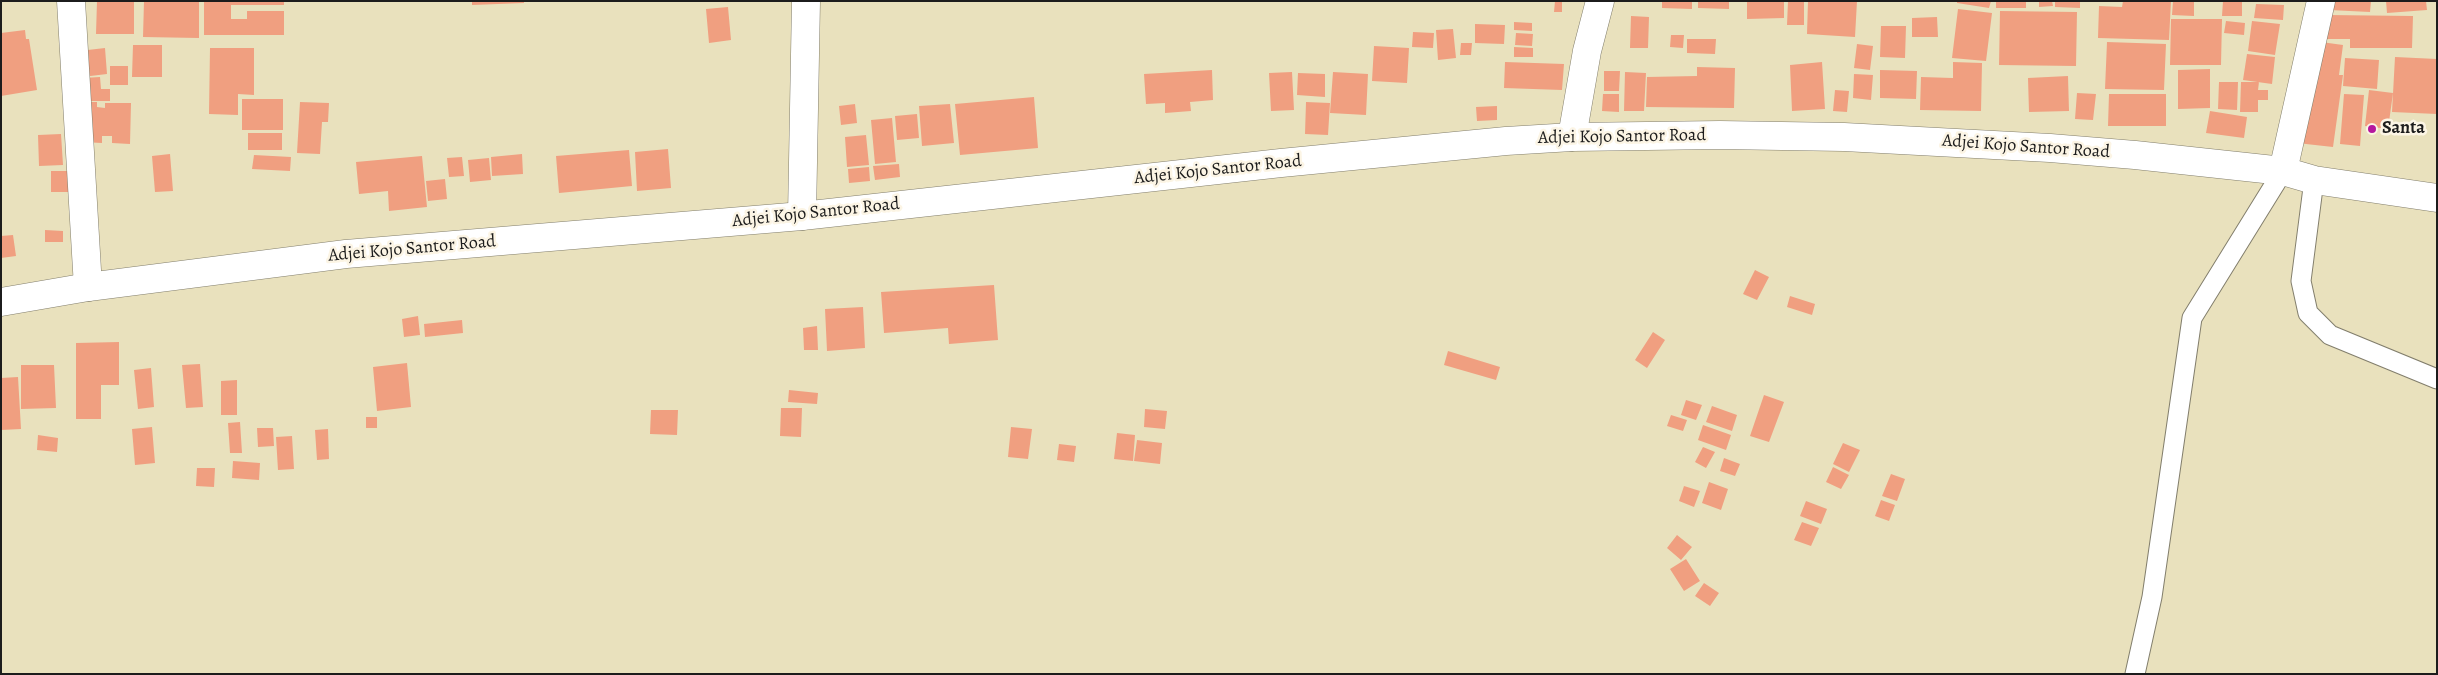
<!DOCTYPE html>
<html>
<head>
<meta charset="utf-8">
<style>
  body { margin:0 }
  #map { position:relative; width:2438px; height:675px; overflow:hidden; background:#e9e1bd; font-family:Alegreya,serif }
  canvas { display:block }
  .frame { position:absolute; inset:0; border:2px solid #1c1c1c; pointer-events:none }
</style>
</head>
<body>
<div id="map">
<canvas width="2438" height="675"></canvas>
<div class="frame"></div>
</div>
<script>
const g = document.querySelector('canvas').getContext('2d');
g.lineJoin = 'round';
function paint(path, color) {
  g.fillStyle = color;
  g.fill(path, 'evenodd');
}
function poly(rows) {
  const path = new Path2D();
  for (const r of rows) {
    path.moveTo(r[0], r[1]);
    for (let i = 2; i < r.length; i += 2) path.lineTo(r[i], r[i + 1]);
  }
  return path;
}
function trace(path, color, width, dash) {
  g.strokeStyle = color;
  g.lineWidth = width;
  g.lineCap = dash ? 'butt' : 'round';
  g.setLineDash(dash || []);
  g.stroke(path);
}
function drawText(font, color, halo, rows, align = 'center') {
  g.font = font + ' Alegreya,serif';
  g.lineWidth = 5;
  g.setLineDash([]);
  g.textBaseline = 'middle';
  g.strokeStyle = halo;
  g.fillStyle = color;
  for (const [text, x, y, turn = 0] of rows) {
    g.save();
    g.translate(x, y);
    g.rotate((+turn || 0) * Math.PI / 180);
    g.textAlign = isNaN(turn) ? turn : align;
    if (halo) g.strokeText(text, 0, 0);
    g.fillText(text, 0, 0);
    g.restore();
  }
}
const building = poly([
  [97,1,134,1,134,34,96,34],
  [144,1,199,1,199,38,143,37],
  [204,1,284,1,284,5,231,5,231,19,247,19,247,11,284,11,284,35,204,35],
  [472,1,524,1,524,3,472,5],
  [1555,1,1562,1,1562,12,1554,12],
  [1662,1,1692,1,1692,9,1662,8],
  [1698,1,1729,1,1729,9,1698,8],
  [1747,1,1784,1,1784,18,1747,19],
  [1788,1,1804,1,1804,25,1787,25],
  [1808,1,1857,1,1855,37,1807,34],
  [1957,1,1991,1,1989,8,1957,3],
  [1996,1,2026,1,2026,8,1996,8],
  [2039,1,2052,1,2053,6,2039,7],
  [2055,1,2080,1,2080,8,2055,7],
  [2123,1,2171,1,2169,40,2098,38,2099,6,2122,7],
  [2173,1,2194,1,2194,16,2172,15],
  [2223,1,2242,2,2242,16,2222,16],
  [2330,1,2371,1,2370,12,2329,10],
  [2386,1,2426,1,2427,10,2387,13],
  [2256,4,2284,5,2283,20,2254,18],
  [728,7,731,40,709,43,706,9],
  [1958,9,1992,13,1986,61,1952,58],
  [2000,11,2077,12,2076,66,1999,65],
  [2327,15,2413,16,2412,48,2350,48,2350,39,2327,39],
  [1631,16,1649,17,1648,48,1630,48],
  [1937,17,1938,37,1912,37,1912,18],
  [2171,19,2222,19,2221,65,2170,65],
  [2226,21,2245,23,2244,35,2224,33],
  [2252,21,2280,24,2275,55,2248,51],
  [1514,22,1532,23,1532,31,1514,30],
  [1475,24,1505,25,1504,44,1475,43],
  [1881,26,1906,26,1905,58,1880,57],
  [1453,29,1456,58,1438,60,1436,30],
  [25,30,26,39,29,39,37,90,1,96,1,33],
  [1413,32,1434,33,1433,48,1412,47],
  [1516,33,1533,34,1532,46,1515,45],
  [1671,35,1684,35,1683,48,1670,47],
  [1687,39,1716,39,1715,54,1687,53],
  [2107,42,2166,44,2164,90,2105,89],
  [2321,42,2343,45,2339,75,2343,75,2333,147,2297,143],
  [1461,43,1472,43,1471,55,1460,55],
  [1857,44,1873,46,1870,70,1854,68],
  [133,45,162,45,162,77,132,77],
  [1374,46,1409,48,1407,83,1372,81],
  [1514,47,1533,48,1533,57,1514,57],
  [105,48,107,74,82,77,79,51],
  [210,48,254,48,254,95,238,94,238,115,209,114],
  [2247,54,2275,57,2272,84,2243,80],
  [2395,57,2437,59,2437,114,2392,112],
  [2345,58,2379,60,2377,89,2343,86],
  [1505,62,1564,64,1562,90,1504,88],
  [1822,62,1825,109,1792,111,1790,65],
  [1953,62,1982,63,1981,111,1920,110,1921,77,1953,78],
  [110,66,128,66,128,85,110,85],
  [1697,67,1735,68,1734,108,1646,107,1647,77,1697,76],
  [2210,69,2210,108,2178,109,2178,70],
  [1212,70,1213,100,1190,102,1191,111,1165,113,1165,103,1146,104,1144,74],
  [1880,70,1917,71,1916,99,1880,98],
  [1604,71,1620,71,1619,91,1604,91],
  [1292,72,1294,110,1271,111,1269,73],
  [1333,72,1368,74,1366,115,1330,113],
  [1625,72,1646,73,1644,111,1624,111],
  [1298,73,1325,74,1325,97,1297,95],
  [1854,74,1873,75,1871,100,1853,98],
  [2068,76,2069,111,2029,112,2028,78],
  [100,77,101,89,110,89,110,101,84,101,83,78],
  [2219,82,2238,82,2237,110,2218,109],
  [2241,82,2259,82,2258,90,2268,90,2268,100,2258,100,2258,112,2240,112],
  [1835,90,1849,91,1847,112,1833,111],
  [2369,90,2393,93,2388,129,2365,126],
  [2077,93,2096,94,2093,120,2075,119],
  [1603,94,1619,94,1619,112,1602,111],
  [2109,94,2166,94,2166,126,2108,126],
  [2344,94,2364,95,2360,146,2340,144],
  [1034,97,1038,148,960,155,955,104],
  [242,99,283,99,283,130,242,130],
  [84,102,97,102,97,107,105,108,105,103,131,103,130,144,112,143,112,136,102,136,102,143,82,142],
  [300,102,329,103,328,122,322,122,320,154,297,153],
  [1306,102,1330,103,1328,135,1305,134],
  [855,104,857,123,841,125,839,106],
  [950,104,954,143,922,146,919,106],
  [1497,106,1497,120,1477,121,1476,107],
  [2210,111,2247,117,2244,138,2206,133],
  [917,114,919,138,897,140,895,116],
  [892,118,896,162,875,164,871,120],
  [248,133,282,133,282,150,248,150],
  [61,134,63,165,39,166,38,135],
  [866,135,869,165,847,167,845,137],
  [668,149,671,188,637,191,635,152],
  [629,150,632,186,559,193,556,156],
  [170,154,173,191,155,192,152,156],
  [522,154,523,174,492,176,491,157],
  [254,155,291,157,290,171,252,169],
  [422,156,427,207,389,211,388,191,359,194,356,162],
  [462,157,464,176,449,177,447,158],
  [489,158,491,180,470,182,468,160],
  [899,164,900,177,875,180,873,166],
  [869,167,870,181,849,183,848,169],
  [51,171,68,171,68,192,51,192],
  [445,179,447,199,428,201,426,181],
  [45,230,63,231,63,242,45,242],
  [13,235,16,256,1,258,1,236],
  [1755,270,1769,277,1757,300,1743,294],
  [994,285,998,340,949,344,948,328,884,333,881,292],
  [1790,296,1815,304,1812,315,1787,307],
  [863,307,865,348,827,351,825,309],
  [418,316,420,335,404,337,402,319],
  [462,320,463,333,425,337,424,324],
  [817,326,818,350,804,350,803,328],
  [1653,332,1665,340,1647,368,1635,360],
  [119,342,119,385,101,385,101,419,76,419,76,343],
  [1448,351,1500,367,1496,380,1444,365],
  [407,363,411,407,377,411,373,367],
  [200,364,203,407,186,408,182,365],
  [21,365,54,365,56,408,21,409],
  [151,368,154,407,138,409,134,370],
  [18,377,21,429,1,430,1,378],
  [237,380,237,415,221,415,221,381],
  [789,390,818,393,817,404,788,402],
  [1764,395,1784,402,1769,442,1750,436],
  [1686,400,1702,405,1696,420,1681,415],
  [1712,406,1737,415,1732,431,1706,422],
  [781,408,802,408,801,437,780,436],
  [1145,409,1167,411,1165,429,1144,427],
  [651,410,678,410,677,435,650,434],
  [1671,415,1687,420,1683,431,1667,426],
  [366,417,377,417,377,428,366,428],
  [240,422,242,453,230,453,228,423],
  [1703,425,1731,435,1726,450,1698,440],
  [152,427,155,463,135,465,132,429],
  [1011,427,1032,429,1028,459,1008,457],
  [257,428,273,428,274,446,258,447],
  [328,429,329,459,317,460,315,430],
  [1117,433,1135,435,1133,461,1114,459],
  [38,435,58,438,57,452,37,450],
  [292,436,294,469,278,470,276,437],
  [1137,440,1162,443,1160,464,1134,461],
  [1843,443,1860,450,1849,472,1833,464],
  [1059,444,1076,446,1074,462,1057,460],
  [1703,447,1715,452,1706,468,1695,462],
  [1724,458,1740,464,1735,476,1720,471],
  [233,461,260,463,259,480,232,478],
  [1833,467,1849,475,1841,489,1826,482],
  [197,468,215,468,214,487,196,486],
  [1891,474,1905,479,1897,501,1882,496],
  [1709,482,1728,489,1721,510,1702,503],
  [1684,486,1700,491,1694,507,1679,501],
  [1881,500,1895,505,1889,521,1875,516],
  [1806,501,1827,509,1821,524,1800,516],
  [1802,522,1819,528,1811,546,1794,540],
  [1677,535,1692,547,1681,560,1667,548],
  [1686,559,1700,581,1684,591,1670,569],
  [1704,583,1719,593,1710,606,1695,596]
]);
const lane = poly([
  [2314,180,2301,281,2308,313,2330,335,2437,379],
  [2135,674,2152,597,2192,318,2283,171]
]);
const street = poly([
  [71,1,88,287],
  [1572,137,1587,51,1600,1],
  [2283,171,2321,1],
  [802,216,806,1]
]);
const secondary = poly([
  [1,302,88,287,346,254,802,216,1281,163,1506,141,1572,137,1720,135,1844,137,2050,148,2135,155,2283,171,2314,180,2437,198]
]);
const markers = [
  [2372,129,5,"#b5179e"]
];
const poiNames = [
  ["Santa",2382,129]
];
const streetNames = [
  ["Adjei Kojo Santor Road",1622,137,-1],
  ["Adjei Kojo Santor Road",2026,147,4],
  ["Adjei Kojo Santor Road",1218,170,-6],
  ["Adjei Kojo Santor Road",816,213,-6],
  ["Adjei Kojo Santor Road",412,249,-5]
];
paint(building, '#f09f80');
trace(lane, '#827e6c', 21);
trace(street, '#827e6c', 29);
trace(secondary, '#827e6c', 29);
trace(lane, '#fff', 19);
trace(street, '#fff', 28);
trace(secondary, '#fff', 28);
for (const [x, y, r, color] of markers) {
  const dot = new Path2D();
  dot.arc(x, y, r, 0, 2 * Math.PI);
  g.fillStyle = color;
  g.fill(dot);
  trace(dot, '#fcf5e5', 2);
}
drawText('bold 18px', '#1c1c1c', '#fcf5e5', poiNames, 'left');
drawText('18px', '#1c1c1c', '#fcf5e5', streetNames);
</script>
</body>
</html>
